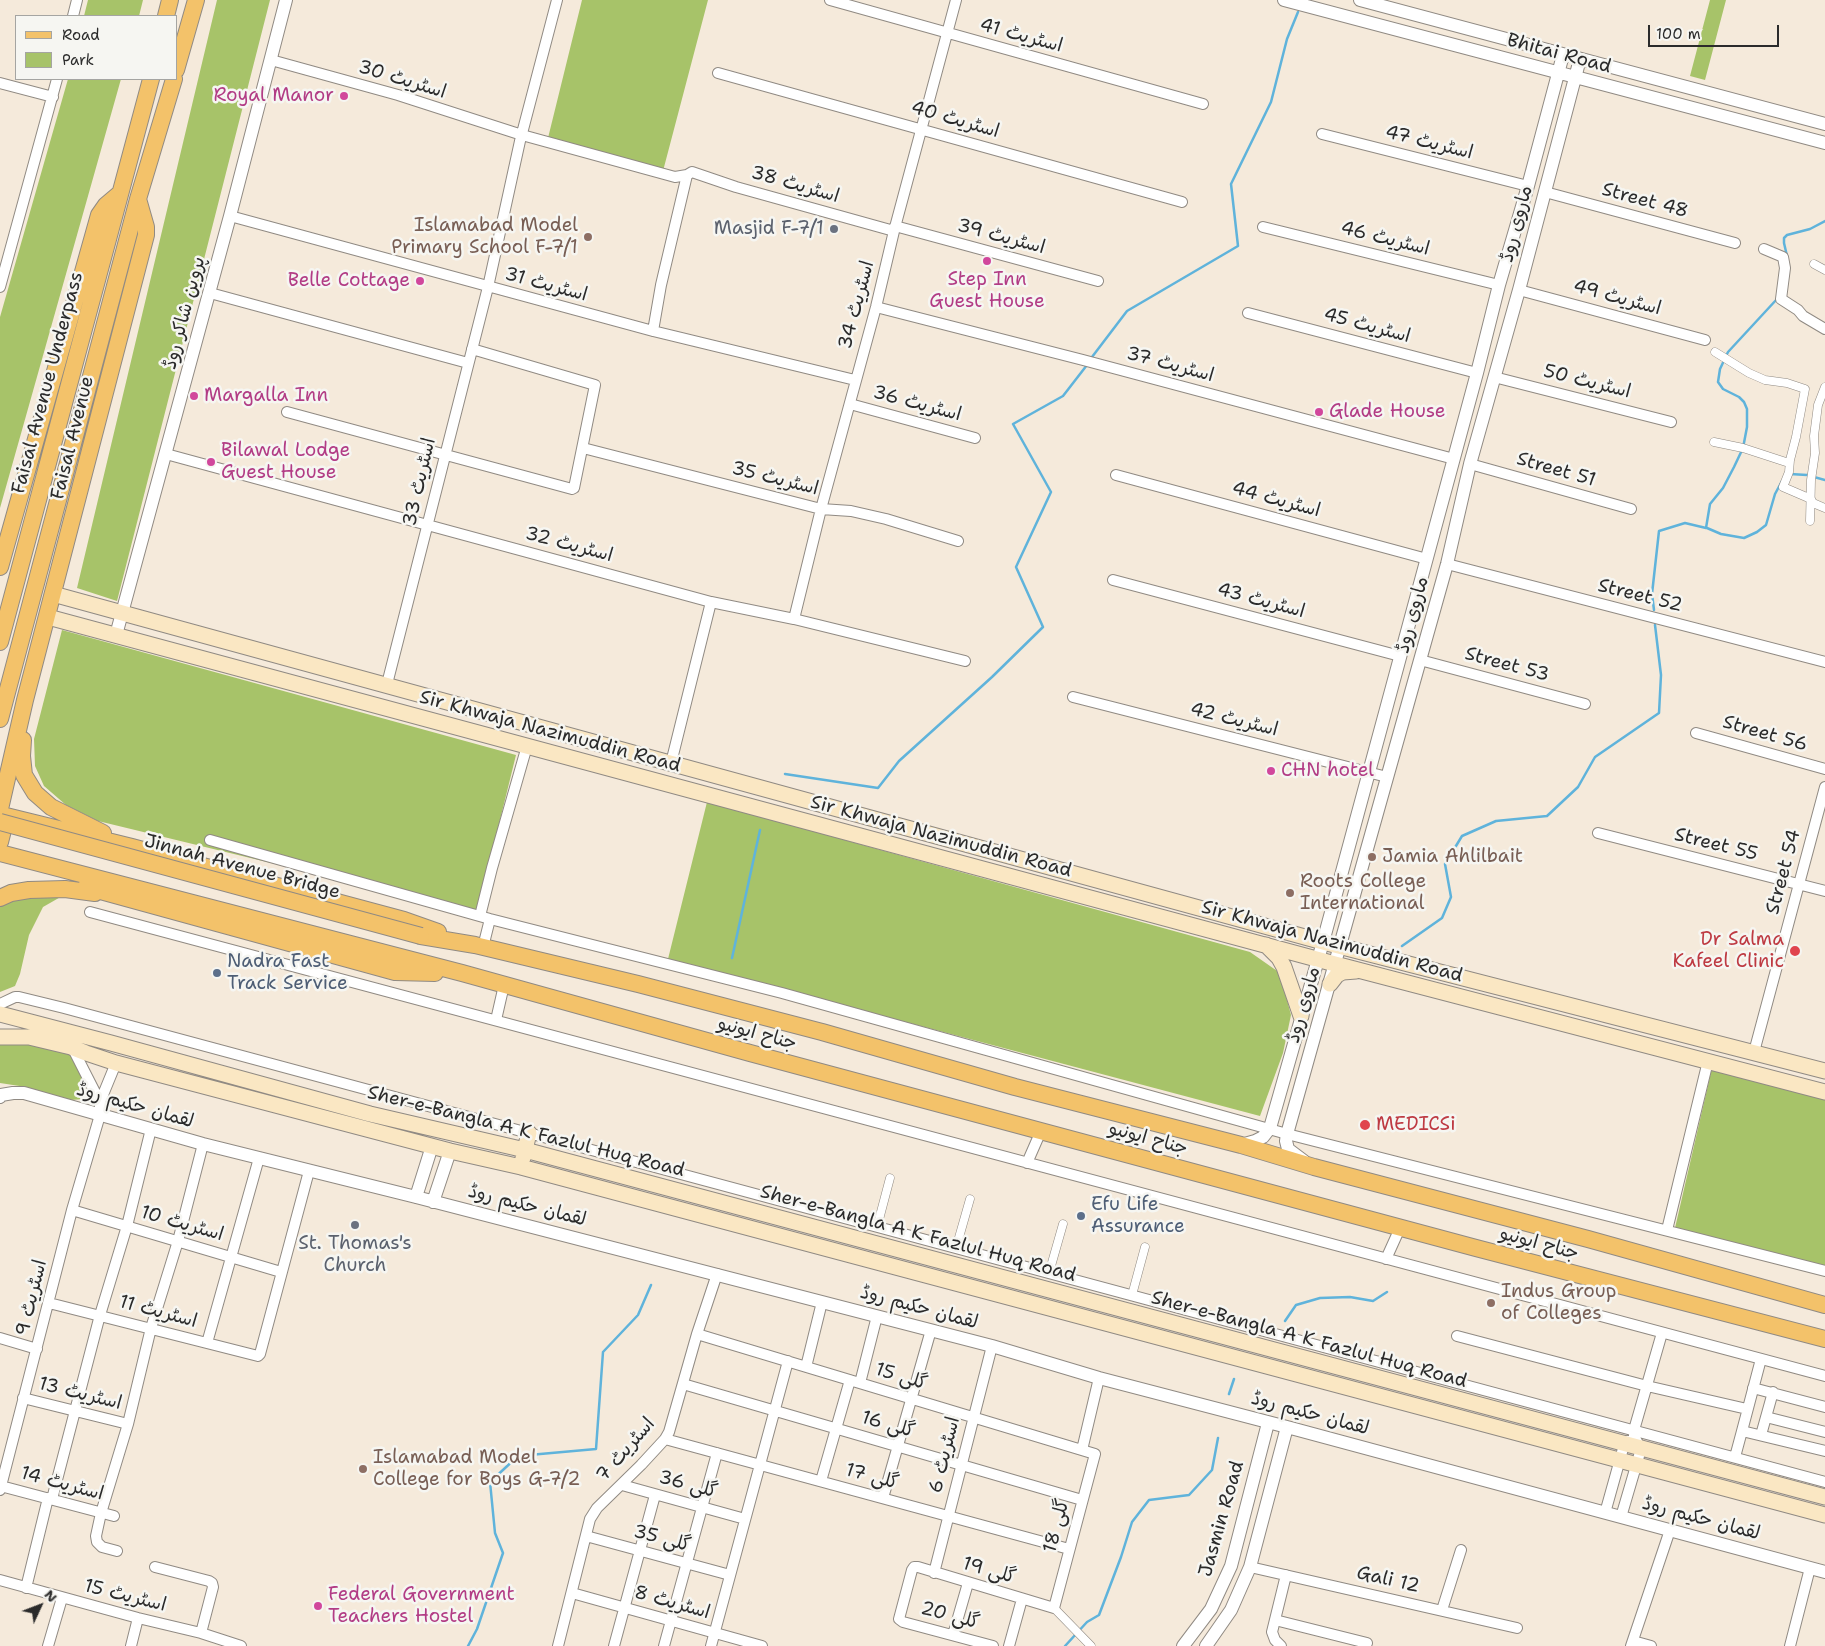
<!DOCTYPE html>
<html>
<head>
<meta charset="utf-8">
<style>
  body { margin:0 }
  #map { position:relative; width:1825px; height:1646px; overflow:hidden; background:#f5eadb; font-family:"Shantell Sans",sans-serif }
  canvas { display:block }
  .legend { position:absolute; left:15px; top:15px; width:162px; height:65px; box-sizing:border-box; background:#f6f6f2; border:1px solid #a5a5a2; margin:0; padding:6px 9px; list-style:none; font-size:15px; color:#2b2b2b }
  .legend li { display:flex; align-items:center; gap:10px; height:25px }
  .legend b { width:25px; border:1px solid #a5a5a2 }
  .north { position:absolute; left:15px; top:1581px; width:50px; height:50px; -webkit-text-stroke:4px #f6f6f2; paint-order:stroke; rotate:47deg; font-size:14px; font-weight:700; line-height:20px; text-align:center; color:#2b2b2b }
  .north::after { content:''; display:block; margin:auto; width:18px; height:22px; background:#2b2b2b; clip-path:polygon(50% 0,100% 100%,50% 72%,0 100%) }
  .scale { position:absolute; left:1648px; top:25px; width:131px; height:22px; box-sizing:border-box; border:2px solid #2b2b2b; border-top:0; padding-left:6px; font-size:15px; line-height:18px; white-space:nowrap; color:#2b2b2b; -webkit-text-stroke:4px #f6f6f2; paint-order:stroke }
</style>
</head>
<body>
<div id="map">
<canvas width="1825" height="1646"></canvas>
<ul class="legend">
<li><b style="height:6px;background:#f3c26a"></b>Road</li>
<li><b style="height:14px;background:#a7c369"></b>Park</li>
</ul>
<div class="north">N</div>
<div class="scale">100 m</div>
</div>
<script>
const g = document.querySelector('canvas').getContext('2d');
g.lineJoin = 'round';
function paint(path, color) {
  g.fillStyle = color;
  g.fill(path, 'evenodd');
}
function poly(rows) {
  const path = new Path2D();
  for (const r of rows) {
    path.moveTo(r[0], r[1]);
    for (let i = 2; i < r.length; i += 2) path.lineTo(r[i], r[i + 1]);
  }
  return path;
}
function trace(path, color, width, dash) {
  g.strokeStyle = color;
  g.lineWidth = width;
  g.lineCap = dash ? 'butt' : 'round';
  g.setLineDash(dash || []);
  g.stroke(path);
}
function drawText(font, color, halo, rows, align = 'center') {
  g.font = font + ' "Shantell Sans","Playpen Sans Arabic",sans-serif';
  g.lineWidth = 5;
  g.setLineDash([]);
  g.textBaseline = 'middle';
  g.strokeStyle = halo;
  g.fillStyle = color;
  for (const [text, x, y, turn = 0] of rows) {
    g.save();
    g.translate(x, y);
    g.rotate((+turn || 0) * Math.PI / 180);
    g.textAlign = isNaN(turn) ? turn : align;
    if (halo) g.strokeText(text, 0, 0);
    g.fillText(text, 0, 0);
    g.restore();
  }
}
const green = poly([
  [88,0,143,0,139,16,84,16],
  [217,0,270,0,117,601,77,588],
  [582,0,708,0,663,171,548,138],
  [1710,0,1726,0,1705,80,1690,76],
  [68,79,121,79,0,508,0,317],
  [62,630,516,755,477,913,98,821,66,805,44,786,35,766,34,739],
  [707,802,1250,952,1280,973,1291,1015,1283,1053,1260,1116,668,959],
  [32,891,64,895,43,907,29,935,20,974,15,986,0,992,0,902],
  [0,1041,40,1043,79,1058,88,1078,84,1099,71,1100,26,1087,0,1083],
  [1712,1068,1825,1097,1825,1266,1675,1228]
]);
const stream = poly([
  [1787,256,1784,243,1784,238,1787,235,1810,229,1825,221],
  [1092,357,1127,311,1238,246,1231,184,1271,102,1287,39,1298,12],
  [1790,474,1807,475,1825,480],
  [1707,528,1721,534,1744,538,1757,532,1766,525,1775,494,1782,481],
  [1654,610,1652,594,1659,531,1685,523,1706,528,1710,504,1723,488,1734,467,1743,448,1747,427,1747,409,1744,402,1739,397,1723,389,1718,382,1720,369,1728,352,1777,299],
  [785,774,878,788,899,761,992,677,1043,627,1016,567,1051,492,1013,424,1063,396,1087,365],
  [1402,946,1442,918,1451,897,1445,864,1462,836,1496,821,1547,816,1578,787,1595,757,1659,713,1661,675,1655,625],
  [732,958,760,830],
  [1285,1321,1296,1305,1320,1298,1350,1297,1373,1301,1387,1292],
  [1229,1394,1234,1379],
  [468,1646,477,1629,503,1553,495,1533,490,1482,518,1456,596,1449,603,1352,638,1315,651,1285],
  [1065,1646,1087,1622,1099,1615,1121,1557,1132,1522,1149,1500,1189,1495,1212,1470,1218,1438]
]);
const pedestrian = poly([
  [1814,264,1825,270],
  [1715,352,1749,373,1765,380,1787,383,1805,389,1796,437,1790,460,1789,472,1783,487,1811,499,1813,503,1825,508],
  [1714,442,1743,448,1789,463],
  [1810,521,1811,480,1815,453,1814,436,1818,405,1825,387],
  [877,1227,890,1178],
  [956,1248,970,1199],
  [1049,1273,1063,1224],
  [1132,1295,1145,1247],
  [1054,1608,1091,1646]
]);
const minor = poly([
  [830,0,1203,104],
  [73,16,77,0],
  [271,60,398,95,522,135,675,177,687,175,692,172,736,187,894,231],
  [718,73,1182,202],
  [0,83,53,97],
  [1322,134,1528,186],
  [1545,192,1735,243],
  [230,216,653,331,855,380],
  [895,226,1098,281],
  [1263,227,1499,285],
  [1764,249,1783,257,1785,268,1781,299,1798,310,1803,316,1825,329],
  [0,287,57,79],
  [1519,290,1705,340],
  [210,293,468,363],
  [876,307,1083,360,1454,459],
  [1248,313,1477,373],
  [653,331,661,285,687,175],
  [1494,377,1671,422],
  [850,404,975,438],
  [287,412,572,489,574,488,595,385,472,349],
  [583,448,821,509,851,511,886,519,958,541],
  [166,454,711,602,794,619,965,661],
  [1470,464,1631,509],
  [1116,475,1427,559],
  [1447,564,1825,662],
  [1113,580,1400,656],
  [794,619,821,509,876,307,894,231,956,0],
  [1420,660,1585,704],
  [387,684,488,287,520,141,557,0],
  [1073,697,1387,777],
  [1696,733,1825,769],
  [671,763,711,602],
  [1598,833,1825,891],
  [210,840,490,919,782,993,1287,1134,1825,1271],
  [90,912,1825,1376],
  [480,916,492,868,527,746],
  [483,947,490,919],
  [0,1004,15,997,19,997,64,1008,1825,1482],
  [496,1020,504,985],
  [72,1047,100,1102],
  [1754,1052,1825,787],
  [1027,1163,1041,1131],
  [72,1210,281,1272],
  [1667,1230,1708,1061],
  [1386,1259,1400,1228],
  [49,1303,258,1356,260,1354,309,1171],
  [697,1334,1095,1454,1054,1608,918,1567,914,1567,912,1570,899,1619,903,1622,993,1646],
  [1457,1336,1647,1386,1747,1409],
  [0,1338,37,1349],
  [207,1343,259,1158],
  [1761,1359,1742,1431,1825,1451],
  [806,1367,822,1302],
  [860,1383,877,1316],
  [683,1384,1082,1500],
  [1753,1388,1825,1407],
  [23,1398,128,1424],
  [1766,1417,1825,1432],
  [1761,1435,1773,1392],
  [665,1439,1069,1549],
  [1082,1450,1099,1378],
  [1735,1457,1742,1431],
  [821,1481,850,1380],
  [622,1485,745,1519],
  [1,1486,114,1516],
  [0,1490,72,1210,100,1115,100,1102,116,1063],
  [883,1498,931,1330],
  [52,1499,100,1315,127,1226,151,1129],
  [1605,1513,1624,1445,1628,1441],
  [1621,1517,1641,1449,1634,1436,1634,1430,1662,1333],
  [586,1536,730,1575],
  [117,1551,102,1547,97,1542,96,1536,101,1513,128,1424,151,1328,178,1241,203,1144],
  [155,1567,209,1581,212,1583,213,1587,201,1633],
  [1250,1567,1517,1628],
  [934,1573,992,1346],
  [0,1580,138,1618,201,1633,241,1646],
  [26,1588,48,1498],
  [572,1593,762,1646],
  [1442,1610,1461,1550],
  [1275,1620,1367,1643],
  [953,1635,968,1583],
  [1633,1641,1651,1646],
  [48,1646,62,1598],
  [131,1646,138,1618],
  [558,1646,590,1519,597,1508,641,1465,665,1439,669,1432,697,1334,717,1274],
  [614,1646,655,1495],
  [664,1646,717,1453],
  [711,1646,788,1361],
  [1009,1646,1022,1599],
  [1281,1646,1275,1640,1272,1632,1286,1575],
  [1631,1646,1670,1530],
  [1790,1646,1810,1568]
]);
const tertiary = poly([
  [1284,0,1825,143],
  [1360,0,1825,124],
  [116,635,230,216,286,0],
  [0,1097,1,1095,13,1093,24,1093,203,1144,416,1197,992,1346,1099,1378,1287,1427,1825,1572],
  [1241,1145,1255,1141,1263,1137,1270,1128,1323,942,1477,373,1499,285,1528,186,1563,55],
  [1304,1161,1288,1149,1286,1141,1287,1134,1447,564,1470,464,1519,290,1580,59],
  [416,1197,432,1146],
  [433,1202,450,1151],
  [1183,1646,1211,1609,1231,1566,1268,1423],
  [1206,1646,1231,1610,1250,1567,1287,1427]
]);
const secondary = poly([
  [53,594,1323,942,1825,1071],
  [48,617,1335,964,1825,1092],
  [1266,945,1279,958,1284,967,1301,1016],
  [1330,984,1337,975,1343,972,1356,971],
  [0,1014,111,1043,370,1114,525,1150,1825,1497],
  [0,1037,29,1037,71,1047,86,1053,116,1063,450,1151,521,1167,637,1198,1825,1515],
  [523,1158,529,1133]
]);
const primary = poly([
  [166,16,170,0],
  [176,70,196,0],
  [0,567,99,215,106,205,119,194],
  [0,642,151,79],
  [0,719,138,199,174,79],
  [23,740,22,756,24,775,35,793,51,807,103,833],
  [0,809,25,700,146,235,146,227,138,199],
  [2,815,132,847,404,920,438,932],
  [0,842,4,826,1,811],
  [0,853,462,973,750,1053,1476,1248,1825,1339],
  [86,887,395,972,435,973],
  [0,898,11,893,29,890,65,889,95,893],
  [421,936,475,945,638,984,822,1032,1015,1087,1241,1145,1314,1167,1588,1239,1825,1305]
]);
const primaryBridge = poly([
  [0,822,421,936]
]);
const markers = [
  [344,96,5,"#d1479c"],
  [834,229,5,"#6b7280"],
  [588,237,5,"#8d6e63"],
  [987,261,5,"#d1479c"],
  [420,281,5,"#d1479c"],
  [194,396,5,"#d1479c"],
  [1319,412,5,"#d1479c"],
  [211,462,5,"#d1479c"],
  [1271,771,5,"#d1479c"],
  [1372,857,5,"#8d6e63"],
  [1290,893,5,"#8d6e63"],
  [1795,951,6,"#e0444e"],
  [217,973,5,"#5c6f8a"],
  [1365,1125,6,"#e0444e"],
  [1081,1216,5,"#5c6f8a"],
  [355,1225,5,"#6b7280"],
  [1491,1303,5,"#8d6e63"],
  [363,1469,5,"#8d6e63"],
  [318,1606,5,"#d1479c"]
];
const streetNames = [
  ["اسٹریٹ 41",1021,36,15],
  ["Bhitai Road",1559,54,15],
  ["اسٹریٹ 30",402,80,17],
  ["اسٹریٹ 40",955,120,16],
  ["اسٹریٹ 47",1429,143,14],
  ["اسٹریٹ 38",795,185,16],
  ["Street 48",1645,201,15],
  ["ماروی روڈ",1517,224,-75],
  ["اسٹریٹ 39",1001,237,15],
  ["اسٹریٹ 46",1385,239,14],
  ["اسٹریٹ 31",546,285,15],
  ["اسٹریٹ 49",1617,298,15],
  ["اسٹریٹ 34",857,305,-75],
  ["پروین شاکر روڈ",185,313,-75],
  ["اسٹریٹ 45",1367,326,15],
  ["اسٹریٹ 37",1170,365,15],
  ["اسٹریٹ 50",1587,382,14],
  ["Faisal Avenue Underpass",48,383,-75],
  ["اسٹریٹ 36",917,404,15],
  ["Faisal Avenue",73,438,-76],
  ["Street 51",1556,470,16],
  ["اسٹریٹ 35",775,479,14],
  ["اسٹریٹ 33",420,482,-77],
  ["اسٹریٹ 44",1276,500,15],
  ["اسٹریٹ 32",569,545,15],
  ["Street 52",1640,596,14],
  ["اسٹریٹ 43",1261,601,15],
  ["ماروی روڈ",1413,615,-75],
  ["Street 53",1507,665,15],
  ["اسٹریٹ 42",1234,720,14],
  ["Sir Khwaja Nazimuddin Road",550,732,15],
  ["Street 56",1765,734,16],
  ["Sir Khwaja Nazimuddin Road",941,837,15],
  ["Street 55",1716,845,14],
  ["Jinnah Avenue Bridge",242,867,15],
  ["Street 54",1784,872,-75],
  ["Sir Khwaja Nazimuddin Road",1332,942,15],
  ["ماروی روڈ",1304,1005,-74],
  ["جناح ایونیو",757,1034,15],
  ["لقمان حکیم روڈ",135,1106,16],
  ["Sher-e-Bangla A K Fazlul Huq Road",526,1132,14],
  ["جناح ایونیو",1148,1139,15],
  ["لقمان حکیم روڈ",527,1206,14],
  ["اسٹریٹ 10",182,1224,16],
  ["Sher-e-Bangla A K Fazlul Huq Road",918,1234,15],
  ["جناح ایونیو",1539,1244,15],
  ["اسٹریٹ 9",32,1298,-76],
  ["لقمان حکیم روڈ",919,1308,15],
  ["اسٹریٹ 11",158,1312,15],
  ["Sher-e-Bangla A K Fazlul Huq Road",1309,1340,15],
  ["گلی 15",901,1377,17],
  ["اسٹریٹ 13",80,1394,14],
  ["لقمان حکیم روڈ",1310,1414,15],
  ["گلی 16",888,1425,16],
  ["اسٹریٹ 7",626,1450,-49],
  ["اسٹریٹ 6",945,1455,-76],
  ["گلی 17",872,1477,15],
  ["اسٹریٹ 14",62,1484,15],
  ["گلی 36",688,1485,15],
  ["Jasmin Road",1222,1519,-74],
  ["لقمان حکیم روڈ",1701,1519,15],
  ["گلی 18",1057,1526,-75],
  ["گلی 35",662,1539,15],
  ["گلی 19",989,1571,16],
  ["Gali 12",1388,1580,13],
  ["اسٹریٹ 15",125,1596,14],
  ["اسٹریٹ 8",672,1603,16],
  ["گلی 20",950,1616,15]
];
const hotelNames = [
  ["Royal Manor",334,96,"right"],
  ["Step Inn",987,280,"center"],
  ["Guest House",987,302,"center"],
  ["Belle Cottage",410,281,"right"],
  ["Margalla Inn",204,396],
  ["Glade House",1329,412],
  ["Bilawal Lodge",221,451],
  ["Guest House",221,473],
  ["CHN hotel",1281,771],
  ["Federal Government",328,1595],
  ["Teachers Hostel",328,1617]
];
const educationNames = [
  ["Islamabad Model",578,226,"right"],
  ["Primary School F-7/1",578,248,"right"],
  ["Jamia Ahlilbait",1382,857],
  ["Roots College",1300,882],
  ["International",1300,904],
  ["Indus Group",1501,1292],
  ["of Colleges",1501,1314],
  ["Islamabad Model",373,1458],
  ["College for Boys G-7/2",373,1480]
];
const worshipNames = [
  ["Masjid F-7/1",824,229],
  ["St. Thomas's",355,1244,"center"],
  ["Church",355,1266,"center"]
];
const healthNames = [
  ["Dr Salma",1784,940],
  ["Kafeel Clinic",1784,962],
  ["MEDICSi",1376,1125,"left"]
];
const serviceNames = [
  ["Nadra Fast",227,962],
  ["Track Service",227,984],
  ["Efu Life",1091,1205],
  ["Assurance",1091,1227]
];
paint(green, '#a7c369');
trace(stream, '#5fb3db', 2.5);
trace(pedestrian, '#908a83', 9);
trace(minor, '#908a83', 12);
trace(tertiary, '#908a83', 14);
trace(secondary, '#908a83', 17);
trace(primary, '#908a83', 18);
trace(pedestrian, '#fff', 8);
trace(minor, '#fff', 10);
trace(tertiary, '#fff', 12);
trace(secondary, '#fae7c3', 15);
trace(primary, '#f3c26a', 16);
trace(primaryBridge, '#908a83', 18, []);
trace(primaryBridge, '#f3c26a', 16);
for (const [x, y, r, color] of markers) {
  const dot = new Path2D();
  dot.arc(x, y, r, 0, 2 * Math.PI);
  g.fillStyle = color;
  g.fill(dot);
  trace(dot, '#f6f6f2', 2);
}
drawText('19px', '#2b2b2b', '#f6f6f2', streetNames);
drawText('19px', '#b23c85', '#f6f6f2', hotelNames, 'left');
drawText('19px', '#785e54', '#f6f6f2', educationNames, 'left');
drawText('19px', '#5b616d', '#f6f6f2', worshipNames, 'right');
drawText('19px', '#be3a42', '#f6f6f2', healthNames, 'right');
drawText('19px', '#4e5e75', '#f6f6f2', serviceNames, 'left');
</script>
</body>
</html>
